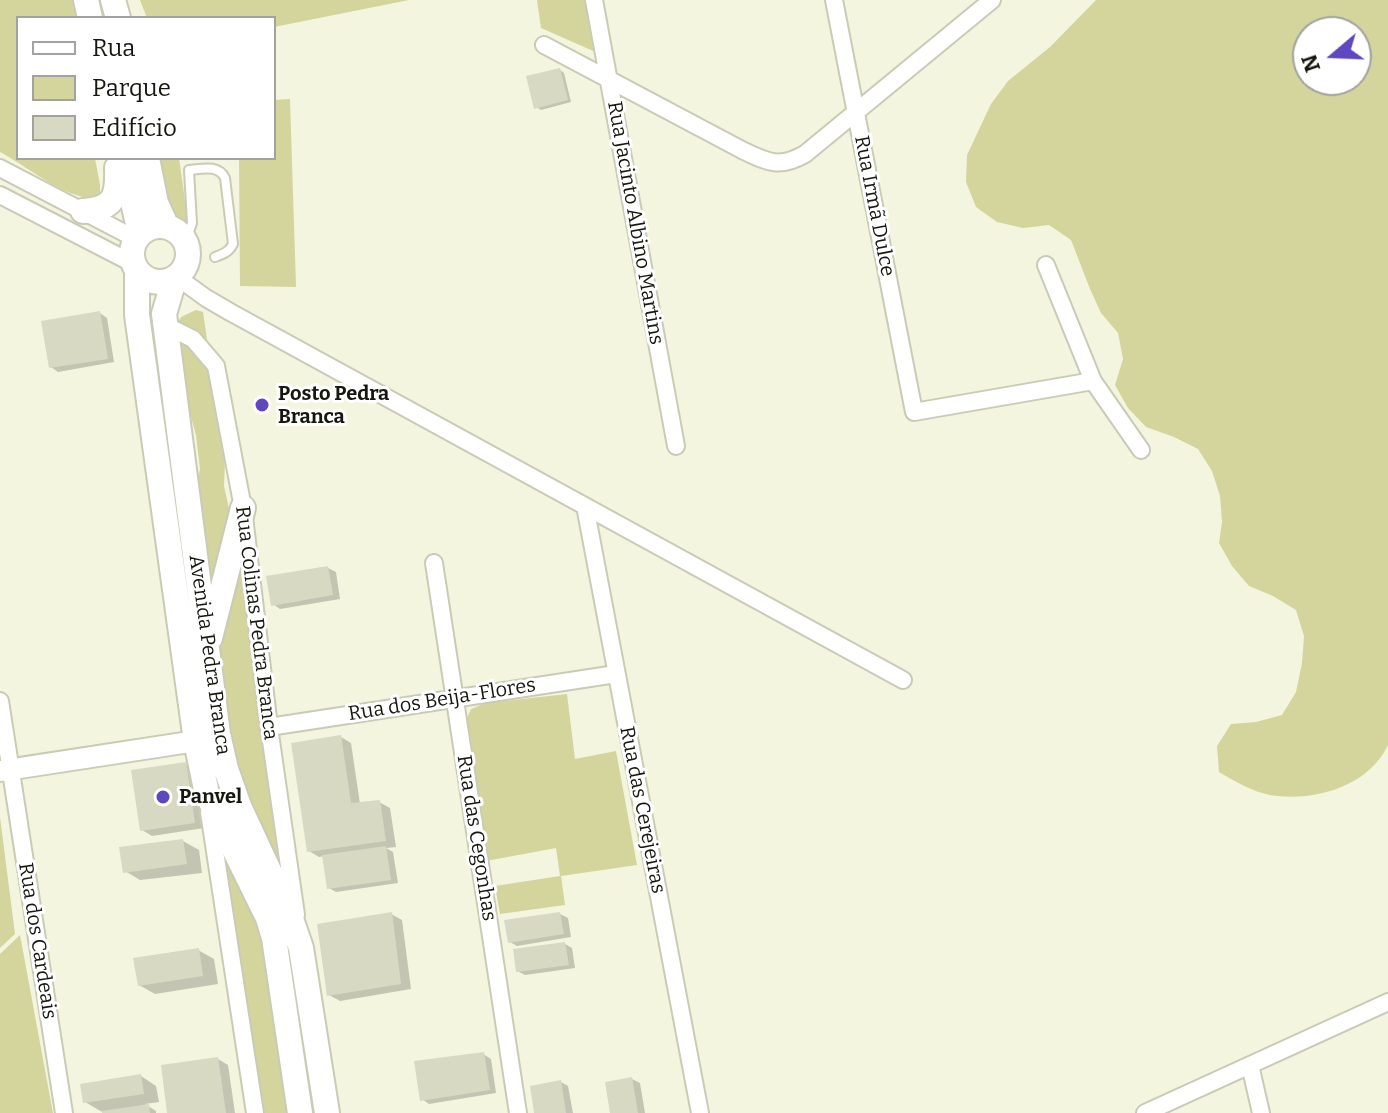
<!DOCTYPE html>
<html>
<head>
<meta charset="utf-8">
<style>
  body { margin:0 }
  #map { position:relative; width:1388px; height:1113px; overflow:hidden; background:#f4f5df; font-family:Bitter,serif }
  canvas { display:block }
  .legend { position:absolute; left:16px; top:16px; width:260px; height:144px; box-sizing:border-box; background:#fff; border:2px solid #a2a29f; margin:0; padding:10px 14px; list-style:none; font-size:24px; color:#16170f }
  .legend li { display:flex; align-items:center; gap:16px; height:40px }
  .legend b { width:40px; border:2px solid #a2a29f }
  .north { position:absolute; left:1292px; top:16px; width:80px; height:80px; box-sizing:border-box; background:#fff; border:2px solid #a2a29f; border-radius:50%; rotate:251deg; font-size:22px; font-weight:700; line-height:32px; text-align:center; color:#16170f }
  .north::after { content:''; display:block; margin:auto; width:28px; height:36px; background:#5e47bf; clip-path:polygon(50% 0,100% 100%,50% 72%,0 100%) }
</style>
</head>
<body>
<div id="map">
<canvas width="1388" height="1113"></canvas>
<ul class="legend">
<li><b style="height:10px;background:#fff"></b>Rua</li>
<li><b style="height:22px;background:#d3d59d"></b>Parque</li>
<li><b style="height:22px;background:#d7d9c3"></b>Edifício</li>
</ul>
<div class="north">N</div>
</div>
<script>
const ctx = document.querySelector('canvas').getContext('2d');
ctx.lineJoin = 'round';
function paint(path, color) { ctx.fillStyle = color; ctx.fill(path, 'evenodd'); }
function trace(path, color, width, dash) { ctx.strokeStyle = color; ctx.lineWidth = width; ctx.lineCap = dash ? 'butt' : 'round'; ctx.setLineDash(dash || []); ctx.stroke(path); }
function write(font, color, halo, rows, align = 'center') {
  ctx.font = font + ' Bitter,serif'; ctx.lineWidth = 6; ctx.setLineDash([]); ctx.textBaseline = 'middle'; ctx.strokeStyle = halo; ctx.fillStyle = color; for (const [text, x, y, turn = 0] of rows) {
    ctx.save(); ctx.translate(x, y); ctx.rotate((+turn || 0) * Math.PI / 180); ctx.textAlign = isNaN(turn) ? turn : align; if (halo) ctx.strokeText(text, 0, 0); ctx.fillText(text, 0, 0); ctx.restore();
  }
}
const green = new Path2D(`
  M 0,0 L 72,0 L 77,18 L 18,18 L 18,158 L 95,158 L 100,185 L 100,197 C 72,205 26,165 0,152 Z
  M 140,0 L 409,0 L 274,27 L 274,18 L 147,18 Z
  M 537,0 L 591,0 L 600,54 L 541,28 Z
  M 1096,0 L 1388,0 L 1388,745 C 1368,787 1314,802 1270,795 C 1251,791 1236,782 1219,772 L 1217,746 L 1231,724 L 1256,722 L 1282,715 L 1296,692 L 1302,663 L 1304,636 L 1296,610 L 1273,596 L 1249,586 L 1232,566 L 1219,543 L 1222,522 L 1220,496 L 1212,471 L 1198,449 L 1174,437 L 1146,427 L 1128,408 L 1115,385 L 1123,359 L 1118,333 L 1101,313 L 1090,289 L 1071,240 L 1049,225 L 1023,228 L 997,222 L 976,207 L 966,182 L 967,155 L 991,104 L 1008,81 L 1050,47 ZM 1308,32 L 1356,32 L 1356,80 L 1308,80 Z
  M 290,99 L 296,287 L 240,286 L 239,158 L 274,158 L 274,100 Z
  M 152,158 L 179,158 L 192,249 L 190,253 C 184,252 177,250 172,246 C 160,235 155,176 152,158 Z
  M 196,310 L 203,312 L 225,460 L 224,486 L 230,513 L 221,561 L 210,579 L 195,494 L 200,469 L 196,435 L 188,406 L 181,395 L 175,328 L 181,317 Z
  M 240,557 L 284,871 L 264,841 L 228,749 L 217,643 Z
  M 567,694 L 575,759 L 616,751 L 637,865 L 561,876 L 565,905 L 500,914 L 495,886 L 560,876 L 556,848 L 486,861 L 467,718 L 471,709 L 486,703 Z
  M 0,817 L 15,934 L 0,948 Z
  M 224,849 L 250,901 L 265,941 L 290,1113 L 264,1113 Z
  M 20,935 L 53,1113 L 0,1113 L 0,954 Z`);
const shadow = new Path2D(`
  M 560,70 L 564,73 L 571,102 L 541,110 L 536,107 Z
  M 100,313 L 107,318 L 114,362 L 58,372 L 51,367 Z
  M 328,568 L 336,572 L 340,599 L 280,609 L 273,604 Z
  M 341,737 L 351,743 L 360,804 L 379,802 L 390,808 L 396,847 L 386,848 L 393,852 L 398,883 L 336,892 L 329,888 L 324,856 L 319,857 L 309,851 Z
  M 185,764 L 196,770 L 204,828 L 152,836 L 142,830 Z
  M 183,841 L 199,850 L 202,873 L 140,880 L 125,871 Z
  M 391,914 L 402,920 L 411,989 L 340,1001 L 329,995 Z
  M 560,914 L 568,918 L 571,937 L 517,946 L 510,942 Z
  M 565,944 L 572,948 L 575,968 L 525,975 L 517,971 Z
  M 198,950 L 214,959 L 218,984 L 155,994 L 139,985 Z
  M 483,1054 L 491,1059 L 496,1093 L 429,1104 L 422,1099 Z
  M 218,1059 L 228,1065 L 235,1113 L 169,1113 Z
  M 141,1076 L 156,1086 L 159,1102 L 145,1104 L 156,1111 L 156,1113 L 104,1113 L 85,1102 Z
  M 632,1079 L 640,1083 L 645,1113 L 612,1113 Z
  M 561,1082 L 568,1086 L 573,1113 L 536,1113 Z`);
const building = new Path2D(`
  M 560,68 L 568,100 L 534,109 L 526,76 Z
  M 100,311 L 108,359 L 49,368 L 41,321 Z
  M 328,566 L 333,595 L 271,606 L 266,576 Z
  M 341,735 L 351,803 L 380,800 L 386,841 L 307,852 L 291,743 Z
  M 186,762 L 195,823 L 140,831 L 131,770 Z
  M 183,839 L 187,864 L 123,873 L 119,847 Z
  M 386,846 L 391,880 L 327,889 L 322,855 Z
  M 392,912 L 401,984 L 327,996 L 317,924 Z
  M 560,912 L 564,934 L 508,943 L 504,920 Z
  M 565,942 L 569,965 L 516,972 L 513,949 Z
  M 199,948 L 203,976 L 138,986 L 133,958 Z
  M 484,1052 L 490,1090 L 420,1101 L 414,1061 Z
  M 218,1057 L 226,1113 L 167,1113 L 161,1065 Z
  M 141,1074 L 144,1094 L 83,1103 L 80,1084 Z
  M 632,1077 L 638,1113 L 610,1113 L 605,1082 Z
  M 561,1080 L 566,1113 L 534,1113 L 530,1086 Z
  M 149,1104 L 150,1113 L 102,1113 L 102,1111 Z`);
const service = new Path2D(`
  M 186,241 L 192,223 L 189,170 C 202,169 218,164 225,178 L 233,244 C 229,252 223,254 215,257`);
const minor = new Path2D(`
  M 594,0 L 676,446
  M 834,0 L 914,412 L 1093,381 L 1141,450
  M 544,45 L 742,150 C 767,162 779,169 805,154 L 992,0
  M 0,168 L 136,239
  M 0,195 L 134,264
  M 1046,265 L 1093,381
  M 177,277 L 206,298 L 230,312 L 903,680
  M 165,325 L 193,339 L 216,366 L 243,508 L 269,727 L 296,915
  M 585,506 L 700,1113
  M 434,563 L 518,1113
  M 0,701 L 64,1113
  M 269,727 L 616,674
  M 209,812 L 255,1113
  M 1250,1065 L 1261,1113
  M 1145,1113 L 1388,1002`);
const tertiary = new Path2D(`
  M 0,771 L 196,741`);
const secondary = new Path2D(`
  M 86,0 L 90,18
  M 113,0 L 118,18
  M 123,158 L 140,233
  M 147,158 L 156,203 L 166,225
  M 83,211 C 114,209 118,197 117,168
  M132 254a28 28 0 1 1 56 0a28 28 0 1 1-56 0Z
  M 137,271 L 137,315 L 196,741 L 207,794 L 268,918 L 274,938 L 300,1113
  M 174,280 L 164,314 L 218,734 L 226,769 L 239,806 L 290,916 L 301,948 L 327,1113
  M 210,638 L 243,508`);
const markers = [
  [262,405,8,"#5e47bf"],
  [163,797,8,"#5e47bf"]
];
const streetNames = [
  ["Rua Irmã Dulce",874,206,79],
  ["Rua Jacinto Albino Martins",635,223,80],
  ["Rua Colinas Pedra Branca",256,623,83],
  ["Avenida Pedra Branca",209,655,82],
  ["Rua dos Beija-Flores",442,700,-9],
  ["Rua das Cerejeiras",642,810,79],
  ["Rua das Cegonhas",476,838,81],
  ["Rua dos Cardeais",37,941,81]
];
const poiNames = [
  ["Posto Pedra",278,394],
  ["Branca",278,417],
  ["Panvel",179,797]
];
paint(green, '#d3d59d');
paint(shadow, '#0003');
paint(building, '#d7d9c3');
trace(service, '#cacbb6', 12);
trace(minor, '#cacbb6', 20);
trace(tertiary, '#cacbb6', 24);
trace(secondary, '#cacbb6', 28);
trace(service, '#fff', 8);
trace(minor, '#fff', 16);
trace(tertiary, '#fff', 20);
trace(secondary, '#fff', 24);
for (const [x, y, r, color] of markers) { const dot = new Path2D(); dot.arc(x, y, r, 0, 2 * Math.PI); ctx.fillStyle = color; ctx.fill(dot); trace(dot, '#fff', 3); }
write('20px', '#16170f', '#fff', streetNames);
write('bold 20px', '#16170f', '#fff', poiNames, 'left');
</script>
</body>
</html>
